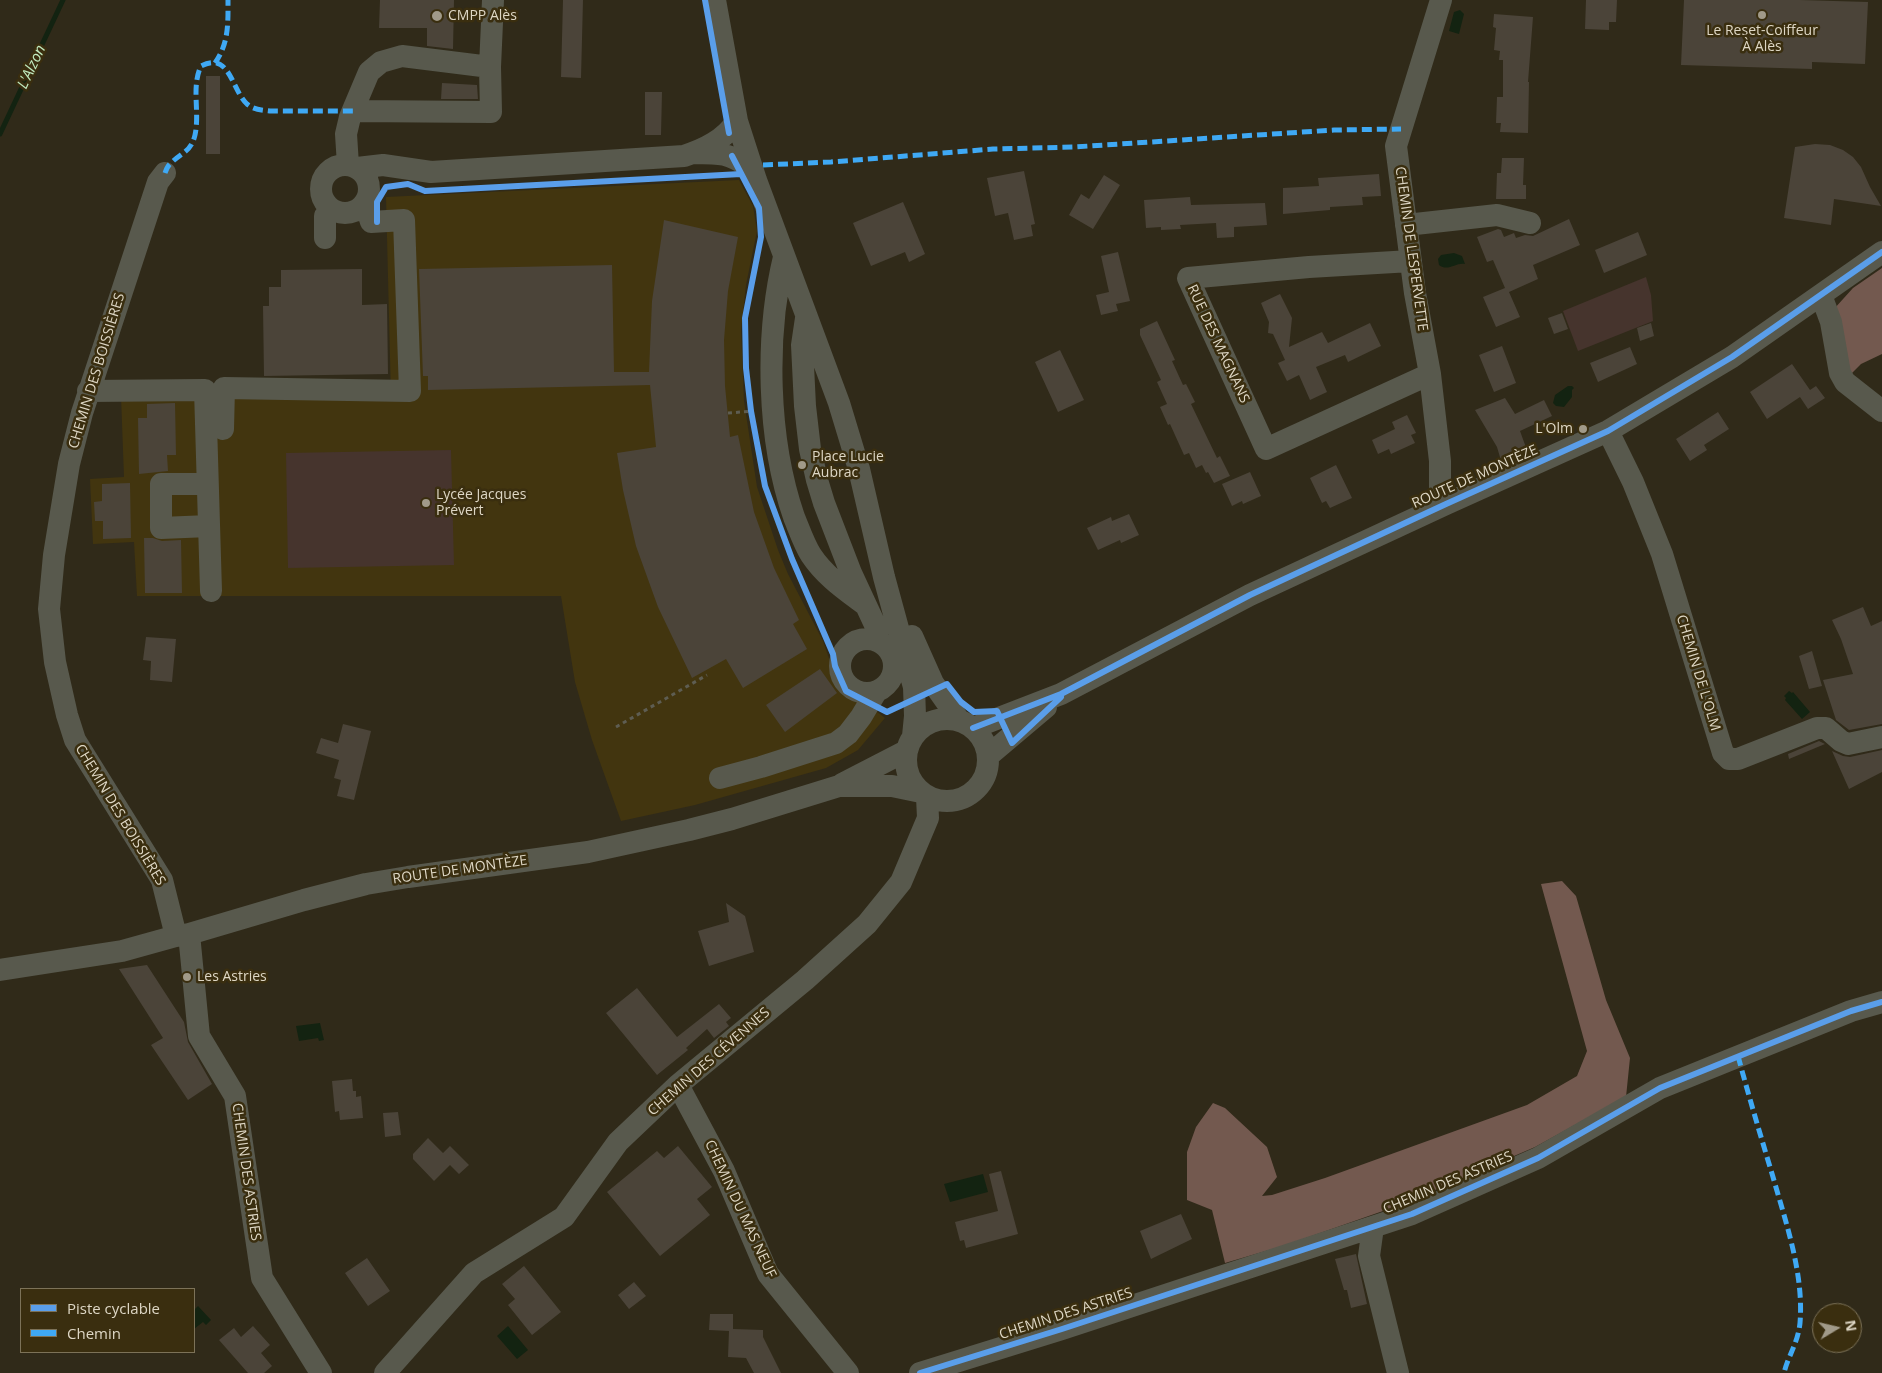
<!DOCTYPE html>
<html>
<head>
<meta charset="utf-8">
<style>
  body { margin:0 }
  #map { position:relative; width:1882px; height:1373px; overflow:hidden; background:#302a19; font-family:"Open Sans",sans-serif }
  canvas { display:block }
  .legend { position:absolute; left:20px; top:1288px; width:175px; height:65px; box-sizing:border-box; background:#3a2e0f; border:1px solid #7c7258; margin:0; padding:6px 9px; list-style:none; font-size:15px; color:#ded7c5 }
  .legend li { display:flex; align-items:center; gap:10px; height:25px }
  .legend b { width:25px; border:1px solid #7c7258 }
  .north { position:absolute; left:1812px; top:1303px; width:50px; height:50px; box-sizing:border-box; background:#3a2e0f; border:1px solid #7c7258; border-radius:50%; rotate:81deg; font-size:14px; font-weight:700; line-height:20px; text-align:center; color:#ded7c5 }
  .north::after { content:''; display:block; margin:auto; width:18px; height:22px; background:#a19a89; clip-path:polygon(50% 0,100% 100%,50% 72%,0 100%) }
</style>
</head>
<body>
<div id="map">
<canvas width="1882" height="1373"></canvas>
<ul class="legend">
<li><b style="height:6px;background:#5a9eea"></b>Piste cyclable</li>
<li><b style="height:6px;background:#3fa9f5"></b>Chemin</li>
</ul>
<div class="north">N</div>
</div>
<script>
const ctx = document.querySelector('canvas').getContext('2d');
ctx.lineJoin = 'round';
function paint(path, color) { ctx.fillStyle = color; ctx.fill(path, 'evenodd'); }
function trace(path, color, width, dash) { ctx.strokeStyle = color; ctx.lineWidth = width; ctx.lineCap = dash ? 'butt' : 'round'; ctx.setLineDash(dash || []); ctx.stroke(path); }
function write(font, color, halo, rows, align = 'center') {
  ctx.font = font + ' "Open Sans",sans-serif'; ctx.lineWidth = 5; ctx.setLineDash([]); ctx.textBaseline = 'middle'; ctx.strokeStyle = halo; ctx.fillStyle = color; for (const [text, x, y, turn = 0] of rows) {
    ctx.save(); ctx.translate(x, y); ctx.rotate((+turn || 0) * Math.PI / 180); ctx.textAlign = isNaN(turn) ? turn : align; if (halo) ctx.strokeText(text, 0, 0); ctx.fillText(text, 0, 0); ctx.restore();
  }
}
const built = new Path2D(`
  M 739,180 L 753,206 L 757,231 L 746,285 L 741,330 L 744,401 L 757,487 L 778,550 L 788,574 L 823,641 L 831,664 L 847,688 L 885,718 L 858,750 L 826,768 L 695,805 L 621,821 L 592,740 L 575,682 L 561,596 L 137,596 L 134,542 L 93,544 L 90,479 L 124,477 L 121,396 L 391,397 L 386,197 Z`);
const green = new Path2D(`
  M 1646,277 L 1651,295 L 1653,321 L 1578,351 L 1563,311 Z
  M 451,450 L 454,565 L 288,568 L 286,453 Z`);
const forest = new Path2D(`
  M 1882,268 L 1882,354 L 1861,364 L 1850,375 L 1834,309 L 1853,288 Z
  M 1562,881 L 1576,896 L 1606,1000 L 1630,1058 L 1626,1097 L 1535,1147 L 1400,1205 L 1286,1245 L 1225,1263 L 1212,1210 L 1187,1200 L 1187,1152 L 1196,1127 L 1213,1103 L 1225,1108 L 1267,1147 L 1277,1177 L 1262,1196 L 1272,1195 L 1325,1178 L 1527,1105 L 1577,1076 L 1587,1051 L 1541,884 Z`);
const water = new Path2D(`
  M 1460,10 L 1464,14 L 1459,34 L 1449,31 L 1454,12 Z
  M 1454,253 L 1462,256 L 1465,264 C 1456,262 1448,272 1439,265 L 1438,259 L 1441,255 Z
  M 1568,386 L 1572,386 L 1574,388 L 1572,390 L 1572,397 L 1564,407 L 1556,406 L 1553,403 L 1555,395 Z
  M 1789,691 L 1792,693 L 1793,692 L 1810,712 L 1802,719 L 1785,700 L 1786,698 L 1784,696 Z
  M 320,1023 L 324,1040 L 319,1041 L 318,1038 L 299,1041 L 296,1026 Z
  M 983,1174 L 988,1192 L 950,1202 L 944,1184 Z
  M 198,1306 L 211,1320 L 206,1325 L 203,1322 L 194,1329 L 194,1310 Z
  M 508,1326 L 528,1350 L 517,1359 L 497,1336 Z`);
const stream = new Path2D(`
  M 0,134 L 63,0`);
const building = new Path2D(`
  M 380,0 L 454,0 L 453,49 L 427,46 L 427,28 L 379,28 Z
  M 563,0 L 583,0 L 581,78 L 561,77 Z
  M 1586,0 L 1617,0 L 1616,22 L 1609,22 L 1609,30 L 1585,29 Z
  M 1684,0 L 1800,0 L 1868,2 L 1865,64 L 1812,62 L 1812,69 L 1681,65 Z
  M 1494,14 L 1533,17 L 1528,82 L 1529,82 L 1528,133 L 1500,132 L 1501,123 L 1496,123 L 1497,97 L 1503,97 L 1503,60 L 1499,60 L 1500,51 L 1494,50 L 1496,28 L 1493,27 Z
  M 206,76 L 220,76 L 220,154 L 206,154 Z
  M 442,83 L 477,85 L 478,99 L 441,99 Z
  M 645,92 L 662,92 L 661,135 L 645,135 Z
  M 1815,144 L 1830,145 L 1843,150 L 1853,157 L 1861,167 L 1870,187 L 1881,206 L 1834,199 L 1831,225 L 1784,218 L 1795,147 Z
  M 1502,158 L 1524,158 L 1523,185 L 1526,185 L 1526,199 L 1496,199 L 1497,173 L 1501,173 Z
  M 1024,171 L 1035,224 L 1031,225 L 1033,236 L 1014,240 L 1008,213 L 995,216 L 987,178 Z
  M 1379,174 L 1381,196 L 1362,197 L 1363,205 L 1330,207 L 1330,210 L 1283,214 L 1283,188 L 1319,186 L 1318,178 Z
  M 1104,175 L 1120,185 L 1093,229 L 1069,215 L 1081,194 L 1089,199 Z
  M 1190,197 L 1191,205 L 1265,203 L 1267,225 L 1234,227 L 1234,237 L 1217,238 L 1216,223 L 1180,225 L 1181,229 L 1161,230 L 1161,227 L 1146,228 L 1144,200 Z
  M 903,202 L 925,254 L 909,262 L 905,252 L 871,266 L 853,223 Z
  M 1569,219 L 1580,245 L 1533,265 L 1538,279 L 1509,292 L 1520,317 L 1496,327 L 1483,297 L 1505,288 L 1493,260 L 1487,262 L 1477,237 L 1498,229 L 1501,230 L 1504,237 L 1514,233 L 1516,238 L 1525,235 L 1533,236 Z
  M 664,220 L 738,237 L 728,291 L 724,340 L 725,386 L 730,437 L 738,435 L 754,512 L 774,568 L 799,620 L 793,624 L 807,649 L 743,688 L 726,659 L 692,678 L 658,607 L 636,546 L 623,490 L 617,453 L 656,447 L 650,385 L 428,390 L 428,376 L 423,376 L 419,269 L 612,265 L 614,372 L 649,372 L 652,301 Z
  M 1638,232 L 1647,255 L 1604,273 L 1595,250 Z
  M 1118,252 L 1130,301 L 1116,304 L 1118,311 L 1101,315 L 1096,295 L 1109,292 L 1101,256 Z
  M 362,269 L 362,305 L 387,304 L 388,374 L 264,376 L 263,306 L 269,306 L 269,287 L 281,287 L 281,270 Z
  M 1280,294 L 1292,318 L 1289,347 L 1322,332 L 1328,343 L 1370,323 L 1381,346 L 1348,362 L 1345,355 L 1316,367 L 1327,392 L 1310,400 L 1299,375 L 1287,381 L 1278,363 L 1285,360 L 1273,334 L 1268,333 L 1269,322 L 1261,303 Z
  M 1562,313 L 1568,329 L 1554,334 L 1548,318 Z
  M 1157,321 L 1175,360 L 1172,361 L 1183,385 L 1186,384 L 1195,402 L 1191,404 L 1217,458 L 1220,456 L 1230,476 L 1214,483 L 1208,472 L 1206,473 L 1202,465 L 1196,468 L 1189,453 L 1184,455 L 1170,424 L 1168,425 L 1160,407 L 1167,404 L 1157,382 L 1161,380 L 1140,335 L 1140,329 Z
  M 1651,323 L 1654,336 L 1640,341 L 1637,328 Z
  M 1502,346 L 1516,383 L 1494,392 L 1479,355 Z
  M 1630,347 L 1637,364 L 1598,382 L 1590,363 Z
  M 1060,350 L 1084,400 L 1058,412 L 1035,362 Z
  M 1792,364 L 1810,390 L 1816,386 L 1825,398 L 1808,409 L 1800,397 L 1767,419 L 1750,392 Z
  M 1505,398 L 1515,414 L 1544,400 L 1552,416 L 1520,431 L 1528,453 L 1502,464 L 1497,447 L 1475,410 Z
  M 175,403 L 176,455 L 167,455 L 168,471 L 139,474 L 138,418 L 147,418 L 147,404 Z
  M 1718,412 L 1729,429 L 1704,445 L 1707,450 L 1690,461 L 1676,439 Z
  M 1407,415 L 1416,433 L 1411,435 L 1415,443 L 1391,454 L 1389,449 L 1378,454 L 1372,440 L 1395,429 L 1392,422 Z
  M 1336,465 L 1352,498 L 1330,508 L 1326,501 L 1322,503 L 1310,478 Z
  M 1250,472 L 1261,496 L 1243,504 L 1242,501 L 1232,506 L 1222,484 Z
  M 130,483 L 131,538 L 103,539 L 103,521 L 95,521 L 94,502 L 102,501 L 102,484 Z
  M 1129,514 L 1139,535 L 1121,543 L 1120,540 L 1098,550 L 1087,528 L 1111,517 L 1112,521 Z
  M 144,538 L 153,538 L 162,541 L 181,540 L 182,593 L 145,593 Z
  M 1863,607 L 1871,626 L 1882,621 L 1882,724 L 1849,730 L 1836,720 L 1823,680 L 1853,674 L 1841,639 L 1832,620 Z
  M 146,637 L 176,639 L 172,682 L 150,680 L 151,661 L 143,660 Z
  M 1812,651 L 1822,686 L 1809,689 L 1799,656 Z
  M 820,669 L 837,693 L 785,732 L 766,705 Z
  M 343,724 L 371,731 L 354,800 L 337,796 L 341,780 L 334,778 L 339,760 L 316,753 L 321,738 L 338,743 Z
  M 1819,741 L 1825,744 L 1789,759 L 1788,754 Z
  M 1882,750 L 1882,772 L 1849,789 L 1832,751 L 1843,756 L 1850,757 Z
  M 726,903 L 745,916 L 754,952 L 709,966 L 698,931 L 729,922 Z
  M 147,965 L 184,1022 L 188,1042 L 212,1084 L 188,1100 L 151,1045 L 163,1038 L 119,969 Z
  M 637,988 L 677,1037 L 719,1004 L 731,1018 L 726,1022 L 729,1026 L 714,1038 L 707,1029 L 686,1048 L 688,1050 L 657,1075 L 606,1013 Z
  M 352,1079 L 353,1091 L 356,1091 L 356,1097 L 361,1096 L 363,1118 L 340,1120 L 339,1111 L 335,1112 L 332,1081 Z
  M 398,1112 L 401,1135 L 385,1137 L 383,1113 Z
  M 428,1138 L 443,1153 L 450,1146 L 469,1165 L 459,1174 L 450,1165 L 434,1181 L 413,1159 L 413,1154 Z
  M 678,1146 L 712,1187 L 697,1199 L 710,1215 L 660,1256 L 607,1192 L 657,1151 L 664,1158 Z
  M 1001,1171 L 1018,1234 L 966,1248 L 964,1240 L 960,1241 L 955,1222 L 998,1211 L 989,1174 Z
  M 1181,1214 L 1192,1239 L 1151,1259 L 1140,1231 Z
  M 1356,1254 L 1367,1304 L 1351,1308 L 1347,1290 L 1344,1290 L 1335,1259 Z
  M 367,1258 L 390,1291 L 368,1306 L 345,1273 Z
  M 524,1266 L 561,1312 L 532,1335 L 508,1305 L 515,1299 L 502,1284 Z
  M 634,1282 L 646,1296 L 629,1309 L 618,1295 Z
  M 710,1314 L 733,1314 L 733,1329 L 763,1330 L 763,1337 L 781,1373 L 754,1373 L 746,1358 L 728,1357 L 729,1331 L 709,1330 Z
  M 253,1326 L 270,1345 L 261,1353 L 272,1366 L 264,1373 L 248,1373 L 219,1340 L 234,1328 L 241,1337 Z`);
const path = new Path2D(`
  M 728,413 L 754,411
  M 616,727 L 707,675`);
const minor = new Path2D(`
  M 715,0 L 737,121 L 756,180 L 839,403 L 859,469 L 884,577 L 914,687 L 915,716 L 913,736
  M 1441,0 L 1396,146 L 1415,293 L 1430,374 L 1440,461 L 1440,489 L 1446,504
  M 353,111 L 491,112 L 490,67 L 493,0
  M 694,153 C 723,153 727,153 752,168
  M321 189a24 24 0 1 1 48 0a24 24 0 1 1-48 0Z
  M 348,165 L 346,134 L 350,117 L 369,72 L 381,62 L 402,56 L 490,67
  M 357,168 L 383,165 L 431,172 L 684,156 C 705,149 724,140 737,121
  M 165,173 L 158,182 L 82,413 L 69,464 L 54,555 L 49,609 L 55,662 L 67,715 L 75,740 L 162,880 L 176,936
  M 1406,225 L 1497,215 L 1530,223
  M 325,238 L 325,216 L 333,210
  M 784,257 C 765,336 767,439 794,517 C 799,529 804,544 811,555 C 825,576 844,589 864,604
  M 1411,261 L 1309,267 L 1188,278 L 1266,449 L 1430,374
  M 1821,295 L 1831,322 L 1840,373 L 1845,382 L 1882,411
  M 806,318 L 802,345 L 805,406 L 810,449 L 817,480 L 824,503 L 851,573 L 877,629 L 877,641
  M 88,391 L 205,390 L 211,591
  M 223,429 L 224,388 L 410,391 L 404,220 L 371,222 L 365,203
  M 1608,431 L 1633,482 L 1662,554 L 1723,753 L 1729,759 L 1738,759 L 1817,728 L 1826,728 L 1841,741 L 1848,744 L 1882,737
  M 207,484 L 161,484 L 161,528 L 209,526
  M 912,636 L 933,683 L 959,720
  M840 666a27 27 0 1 1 54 0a27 27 0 1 1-54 0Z
  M906 760a41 41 0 1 1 82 0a41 41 0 1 1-82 0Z
  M 973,728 L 1061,694 L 1250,595 L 1446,504 L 1608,431 L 1732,357 L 1882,252
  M 988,756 L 1046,707
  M 720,778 L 761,767 L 836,743 L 848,734 L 861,717 L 876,692
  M 842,784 L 906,751
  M 189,934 L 199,1036 L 235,1096 L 262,1278 L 321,1373
  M 0,970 L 122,951 L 176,936 L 189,934 L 304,900 L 366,884 L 408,877 L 588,852 L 689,830 L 732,819 L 839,786 L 892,786 L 921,792
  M 678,1085 L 724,1171 L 768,1274 L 848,1373
  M 1373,1227 L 1369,1256 L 1398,1373
  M 385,1373 L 474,1273 L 564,1217 L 618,1142 L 678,1085 L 805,980 L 867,924 L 901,882 L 928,818 L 927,797
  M 920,1373 L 1062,1329 L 1412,1214 L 1538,1158 L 1660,1088 L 1851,1011 L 1882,1002`);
const quiet = new Path2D(`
  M 215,63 C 229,43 228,23 228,0
  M 763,165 L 831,162 L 993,149 L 1074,147 L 1334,130 L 1401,129
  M 165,173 C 166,170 168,165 171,163 C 182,152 191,152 195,135 C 200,112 191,87 201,66 C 230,51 231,89 247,104 C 254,110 262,110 270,111 L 353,111
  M 1738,1056 C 1749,1097 1761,1137 1773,1177 C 1786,1223 1804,1274 1800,1323 C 1798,1343 1788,1356 1784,1373`);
const cycleway = new Path2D(`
  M 705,0 L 729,133
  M 732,156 L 759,208 L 761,237 L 745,318 L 746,368 L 751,411 L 765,486 L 792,559 L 833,654 L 835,666 L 846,691 L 887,712 L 947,684 L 961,702 L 974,712 L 997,711 L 1012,743 L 1061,697
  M 377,222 L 377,202 L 386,187 L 408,184 L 425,191 L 741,174
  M 973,728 L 1061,694 L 1250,595 L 1446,504 L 1608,431 L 1732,357 L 1882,252
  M 920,1373 L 1062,1329 L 1412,1214 L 1538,1158 L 1660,1088 L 1851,1011 L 1882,1002`);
const markers = [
  [1762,15,5,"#a19a89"],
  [437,16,6,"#a19a89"],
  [1583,429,5,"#a19a89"],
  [802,465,5,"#a19a89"],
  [426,503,5,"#a19a89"],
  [187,977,5,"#a19a89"]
];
const poiNames = [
  ["CMPP Alès",448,16],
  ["Le Reset-Coiffeur",1762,31,"center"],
  ["À Alès",1762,47,"center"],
  ["L'Olm",1573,429,"right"],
  ["Place Lucie",812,457],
  ["Aubrac",812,473],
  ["Lycée Jacques",436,495],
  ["Prévert",436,511],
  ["Les Astries",197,977]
];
const streetNames = [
  ["CHEMIN DE LESPERVETTE",1411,249,82],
  ["RUE DES MAGNANS",1218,344,65],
  ["CHEMIN DES BOISSIÈRES",97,371,-73],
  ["ROUTE DE MONTÈZE",1475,477,-24],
  ["CHEMIN DE L'OLM",1698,673,73],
  ["CHEMIN DES BOISSIÈRES",120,815,59],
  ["ROUTE DE MONTÈZE",460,870,-8],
  ["CHEMIN DES CÉVENNES",709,1062,-41],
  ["CHEMIN DES ASTRIES",246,1172,82],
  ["CHEMIN DES ASTRIES",1448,1183,-23],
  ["CHEMIN DU MAS NEUF",740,1209,65],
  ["CHEMIN DES ASTRIES",1066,1314,-18]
];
const waterNames = [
  ["L'Alzon",32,67,-65]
];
paint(built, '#42350f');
paint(green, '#46342d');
paint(forest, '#73594f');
paint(water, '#132311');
trace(stream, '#132311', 5);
paint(building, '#4b4439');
trace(path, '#5e5d52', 3, [4, 4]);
trace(minor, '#58594d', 22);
trace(quiet, '#3fa9f5', 5, [10, 5]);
trace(cycleway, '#5a9eea', 6);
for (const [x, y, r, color] of markers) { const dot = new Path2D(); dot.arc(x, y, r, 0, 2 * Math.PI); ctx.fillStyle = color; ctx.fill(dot); trace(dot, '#3a2e0f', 2); }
write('14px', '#ded7c5', '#3a2e0f', poiNames, 'left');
write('14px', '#ded7c5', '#3a2e0f', streetNames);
write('italic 15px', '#c2ecc1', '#3a2e0f', waterNames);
</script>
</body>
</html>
